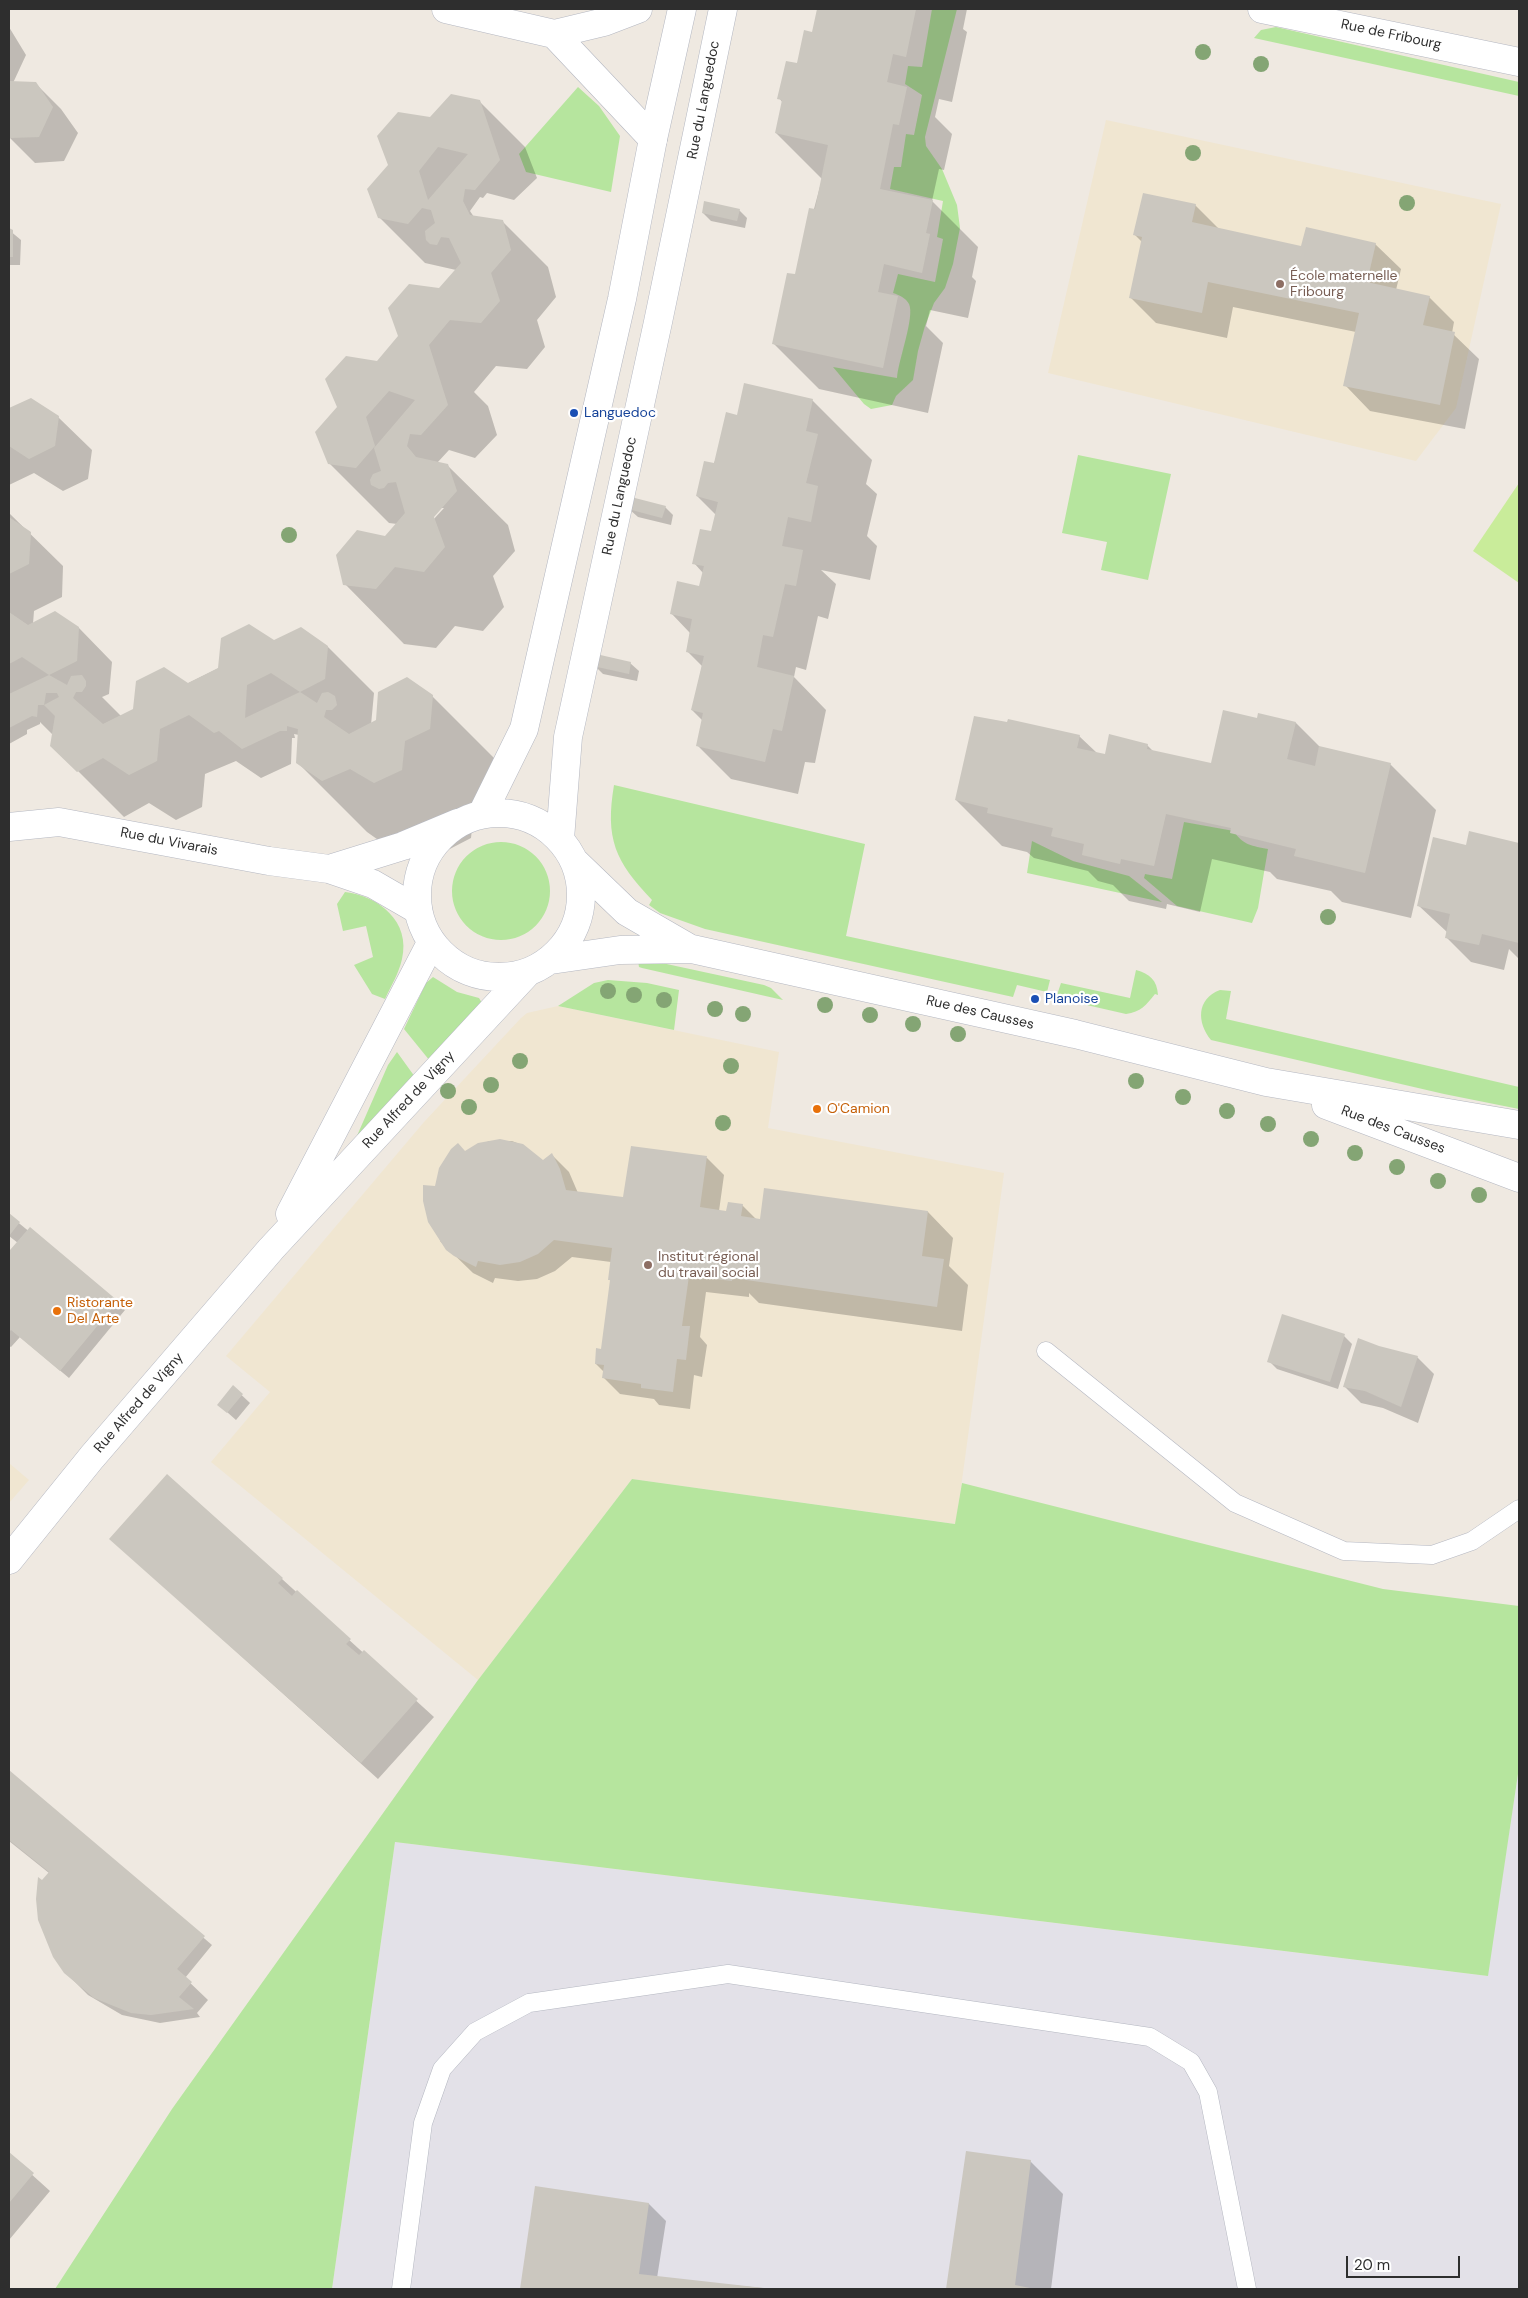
<!DOCTYPE html>
<html>
<head>
<meta charset="utf-8">
<style>
  body { margin:0 }
  #map { position:relative; width:1528px; height:2298px; overflow:hidden; background:#efe9e1; font-family:"DM Sans",sans-serif }
  canvas { display:block }
  .frame { position:absolute; inset:0; border:10px solid #2e2e2e; pointer-events:none }
  .scale { position:absolute; left:1346px; top:2256px; width:114px; height:22px; box-sizing:border-box; border:2px solid #2e2e2e; border-top:0; padding-left:6px; font-size:15px; line-height:18px; white-space:nowrap; color:#2e2e2e; -webkit-text-stroke:4px #fff; paint-order:stroke }
</style>
</head>
<body>
<div id="map">
<canvas width="1528" height="2298"></canvas>
<div class="frame"></div>
<div class="scale">20 m</div>
</div>
<script>
const ctx = document.querySelector('canvas').getContext('2d');
ctx.lineJoin = 'round';
function paint(path, color) { ctx.fillStyle = color; ctx.fill(path, 'evenodd'); }
function trace(path, color, width, dash) { ctx.strokeStyle = color; ctx.lineWidth = width; ctx.lineCap = dash ? 'butt' : 'round'; ctx.setLineDash(dash || []); ctx.stroke(path); }
function write(font, color, halo, rows, align = 'center') {
  ctx.font = font + ' "DM Sans",sans-serif'; ctx.lineWidth = 4.5; ctx.setLineDash([]); ctx.textBaseline = 'middle'; ctx.strokeStyle = halo; ctx.fillStyle = color; for (const [text, x, y, turn = 0] of rows) {
    ctx.save(); ctx.translate(x, y); ctx.rotate((+turn || 0) * Math.PI / 180); ctx.textAlign = isNaN(turn) ? turn : align; if (halo) ctx.strokeText(text, 0, 0); ctx.fillText(text, 0, 0); ctx.restore();
  }
}
const industrial = new Path2D(`
  M 1519,1767 L 1519,2289 L 332,2289 L 395,1842 L 1487,1976 Z`);
const education = new Path2D(`
  M 1106,120 L 1501,204 L 1456,408 L 1416,461 L 1048,373 Z
  M 558,1006 L 779,1052 L 768,1128 L 1004,1173 L 956,1524 L 632,1479 L 478,1680 L 211,1462 L 270,1392 L 226,1356 L 424,1122 L 521,1018 L 527,1013 Z
  M 9,1463 L 29,1480 L 9,1503 Z`);
const green = new Path2D(`
  M 932,9 L 957,9 L 925,137 L 926,146 L 942,169 L 957,205 L 960,228 L 953,264 L 945,288 L 934,303 L 925,326 L 918,351 L 913,380 L 896,396 L 892,405 L 871,409 L 864,404 L 833,367 L 897,378 C 898,361 915,317 909,304 C 906,298 899,295 893,293 L 898,274 L 935,282 L 943,239 L 937,237 L 943,201 L 890,189 L 894,167 L 901,167 L 906,134 L 914,135 L 922,95 L 905,84 L 908,66 L 922,67 Z
  M 1276,27 L 1519,82 L 1519,96 L 1254,38 L 1261,30 Z
  M 578,87 L 599,106 L 620,136 L 611,192 L 526,172 L 519,154 Z
  M 1078,455 L 1171,474 L 1148,580 L 1101,570 L 1107,542 L 1062,533 Z
  M 614,785 L 865,844 L 846,936 L 1050,980 L 1047,992 L 1017,985 L 1013,997 L 705,929 L 660,913 L 649,905 L 652,900 C 615,861 605,839 614,785 Z
  M 1184,822 L 1234,831 C 1242,845 1253,846 1268,849 L 1258,908 L 1252,923 L 1177,906 L 1144,878 L 1145,874 L 1172,879 Z
  M 1032,841 L 1073,861 L 1129,876 L 1162,902 L 1027,873 Z
  M452 891a49 49 0 1 1 98 0a49 49 0 1 1-98 0Z
  M 345,892 C 379,896 411,922 402,959 C 399,973 391,986 385,999 L 372,994 L 354,965 L 373,957 L 366,926 L 343,931 L 337,904 Z
  M 638,961 L 662,963 L 764,985 L 771,988 L 783,1000 L 642,968 L 639,967 Z
  M 1136,970 C 1150,974 1157,980 1158,995 L 1155,994 C 1146,1005 1141,1012 1126,1014 L 1056,998 L 1061,983 L 1130,998 Z
  M 433,977 L 457,992 L 479,998 L 482,1003 L 430,1061 L 404,1029 L 426,983 Z
  M 608,980 L 647,983 L 679,990 L 674,1030 L 558,1006 L 594,983 Z
  M 1220,990 L 1231,991 L 1226,1019 L 1519,1087 L 1519,1109 L 1444,1094 L 1211,1040 C 1197,1023 1196,999 1220,990 Z
  M 397,1052 L 415,1077 L 356,1138 L 388,1065 Z
  M 632,1479 L 955,1524 L 962,1483 L 1383,1589 L 1519,1606 L 1519,1767 L 1488,1976 L 395,1842 L 332,2289 L 55,2289 L 172,2109 L 478,1680 Z`);
const pitch = new Path2D(`
  M 1519,483 L 1519,583 L 1473,551 Z`);
const shadow = new Path2D(`
  M 819,9 L 967,9 L 963,29 L 967,32 L 952,102 L 939,99 L 935,117 L 952,134 L 944,170 L 939,169 L 932,201 L 978,247 L 972,277 L 976,281 L 968,318 L 930,310 L 926,326 L 943,343 L 928,413 L 819,389 L 773,343 L 796,276 L 822,179 L 776,133 L 783,103 L 779,98 L 813,33 Z
  M 9,27 L 26,55 L 13,83 L 35,83 L 61,109 L 78,133 L 64,161 L 35,163 L 9,137 Z
  M 479,101 L 525,147 L 537,178 L 514,200 L 487,193 L 483,198 L 480,197 L 470,211 L 474,217 L 502,221 L 548,267 L 556,297 L 537,320 L 545,347 L 527,369 L 496,366 L 474,392 L 488,406 L 497,435 L 475,458 L 449,450 L 437,463 L 448,466 L 508,525 L 515,551 L 493,576 L 504,607 L 483,631 L 455,626 L 436,648 L 404,644 L 345,584 L 397,524 L 389,523 L 329,463 L 377,362 L 456,270 L 425,263 L 379,217 L 431,118 ZM 440,508 L 444,508 L 433,520 L 431,519 Z
  M 1195,205 L 1219,229 L 1302,248 L 1375,244 L 1401,269 L 1396,290 L 1429,297 L 1454,322 L 1452,333 L 1479,359 L 1465,429 L 1370,411 L 1345,385 L 1356,332 L 1233,307 L 1227,338 L 1156,323 L 1131,298 L 1142,242 L 1134,234 Z
  M 739,210 L 747,218 L 745,228 L 711,221 L 703,213 Z
  M 9,230 L 21,240 L 20,265 L 9,265 Z
  M 31,399 L 58,417 L 92,450 L 88,479 L 63,491 L 34,473 L 9,485 L 9,409 Z
  M 812,400 L 872,460 L 866,484 L 877,494 L 867,536 L 877,546 L 870,580 L 821,570 L 836,584 L 828,619 L 818,616 L 806,670 L 796,667 L 794,677 L 826,710 L 815,763 L 805,762 L 798,794 L 731,779 L 698,746 L 703,721 L 692,710 L 702,666 L 687,651 L 690,633 L 671,613 L 700,588 L 703,573 L 694,563 L 712,533 L 716,515 L 697,496 L 738,416 Z
  M 665,507 L 673,515 L 671,525 L 638,517 L 629,509 Z
  M 9,513 L 63,566 L 62,597 L 34,611 L 33,624 L 79,628 L 112,662 L 109,694 L 102,697 L 121,716 L 274,641 L 328,647 L 374,693 L 371,725 L 432,696 L 501,765 L 474,809 L 471,838 L 444,852 L 420,837 L 391,849 L 367,832 L 298,763 L 299,735 L 294,734 L 295,738 L 292,738 L 291,764 L 261,778 L 236,761 L 205,774 L 202,807 L 176,820 L 149,803 L 124,817 L 52,745 L 53,735 L 40,722 L 40,724 L 27,730 L 27,734 L 9,744 Z
  M 630,663 L 639,671 L 637,681 L 603,674 L 595,666 Z
  M 1258,719 L 1296,723 L 1321,748 L 1390,764 L 1436,810 L 1411,918 L 1342,902 L 1331,891 L 1277,879 L 1270,872 L 1212,859 L 1200,912 L 1167,904 L 1166,909 L 1129,901 L 1113,885 L 1098,881 L 1088,871 L 1034,858 L 1027,852 L 1002,846 L 956,800 L 1079,736 L 1097,753 L 1106,755 L 1147,745 L 1154,752 L 1212,764 Z
  M 1470,833 L 1519,845 L 1519,959 L 1509,949 L 1504,970 L 1471,962 L 1446,937 L 1447,932 L 1419,906 L 1467,847 Z
  M 489,1141 L 512,1141 L 522,1145 L 543,1162 L 552,1155 L 569,1172 L 578,1193 L 624,1199 L 632,1148 L 707,1158 L 724,1175 L 719,1211 L 727,1213 L 742,1205 L 757,1220 L 928,1212 L 953,1238 L 949,1266 L 968,1285 L 962,1331 L 759,1303 L 749,1293 L 749,1297 L 706,1292 L 700,1337 L 707,1345 L 702,1377 L 694,1375 L 690,1409 L 659,1405 L 654,1399 L 620,1394 L 603,1377 L 604,1372 L 596,1364 L 602,1350 L 611,1282 L 609,1279 L 611,1262 L 572,1257 L 555,1271 L 537,1279 L 518,1281 L 495,1278 L 493,1283 L 473,1273 L 440,1241 L 436,1187 L 467,1153 Z
  M 9,1215 L 125,1310 L 69,1378 L 20,1337 L 11,1347 L 9,1346 L 9,1250 L 11,1252 L 18,1243 L 9,1236 Z
  M 1344,1336 L 1352,1344 L 1338,1389 L 1277,1369 L 1269,1361 Z
  M 1379,1348 L 1417,1357 L 1434,1374 L 1418,1423 L 1383,1408 L 1361,1403 L 1344,1386 Z
  M 233,1387 L 250,1403 L 236,1420 L 219,1405 Z
  M 111,1539 L 282,1579 L 434,1717 L 378,1779 Z
  M 9,1771 L 212,1945 L 185,1978 L 208,2000 L 197,2013 L 200,2017 L 160,2023 L 122,2015 L 88,1995 L 65,1972 L 42,1882 L 49,1873 L 9,1841 Z
  M 967,2152 L 1030,2161 L 1063,2194 L 1051,2289 L 948,2289 Z
  M 9,2154 L 50,2191 L 9,2240 Z
  M 536,2187 L 649,2204 L 666,2221 L 657,2278 L 773,2289 L 521,2289 Z`);
const building = new Path2D(`
  M 817,9 L 916,9 L 906,57 L 893,54 L 887,82 L 907,87 L 899,125 L 893,124 L 880,189 L 933,200 L 926,233 L 930,234 L 922,273 L 884,264 L 878,292 L 898,296 L 883,368 L 772,344 L 787,273 L 795,274 L 809,208 L 815,209 L 828,145 L 775,133 L 782,100 L 777,99 L 786,61 L 797,63 L 804,30 L 812,32 Z
  M 9,81 L 36,82 L 53,107 L 39,137 L 9,138 Z
  M 451,94 L 480,100 L 500,160 L 475,190 L 465,189 L 463,201 L 470,215 L 503,220 L 511,250 L 491,273 L 500,301 L 481,323 L 450,320 L 429,345 L 448,405 L 421,435 L 410,434 L 407,446 L 416,457 L 448,464 L 457,491 L 434,517 L 445,547 L 424,572 L 395,567 L 376,589 L 343,585 L 336,555 L 357,530 L 385,536 L 405,513 L 396,482 L 388,483 L 384,488 L 379,489 L 371,485 L 370,480 L 373,474 L 381,471 L 374,448 L 415,400 L 389,391 L 366,417 L 375,446 L 356,468 L 328,464 L 315,432 L 337,407 L 325,379 L 346,356 L 377,361 L 398,336 L 388,308 L 409,284 L 439,288 L 461,263 L 449,238 L 441,237 L 437,245 L 430,244 L 426,240 L 425,231 L 435,223 L 431,210 L 422,208 L 408,224 L 378,218 L 367,189 L 388,165 L 377,136 L 398,112 L 430,117 ZM 438,147 L 468,154 L 428,200 L 419,171 Z
  M 1143,193 L 1196,204 L 1192,222 L 1301,246 L 1306,227 L 1376,243 L 1367,282 L 1430,296 L 1423,325 L 1455,332 L 1440,405 L 1343,386 L 1359,313 L 1208,282 L 1202,313 L 1129,298 L 1142,237 L 1133,235 Z
  M 704,201 L 740,209 L 737,221 L 702,213 Z
  M 9,228 L 13,230 L 13,257 L 9,257 Z
  M 744,383 L 813,399 L 806,431 L 818,434 L 806,483 L 818,486 L 811,522 L 788,517 L 782,546 L 803,550 L 796,586 L 785,584 L 773,637 L 763,635 L 757,667 L 794,676 L 782,731 L 773,729 L 765,762 L 696,746 L 703,713 L 691,710 L 704,656 L 686,652 L 692,619 L 670,614 L 677,581 L 699,586 L 704,566 L 692,564 L 700,529 L 711,531 L 718,502 L 696,496 L 704,461 L 714,463 L 726,412 L 737,415 Z
  M 31,398 L 59,416 L 55,446 L 29,459 L 9,446 L 9,408 Z
  M 631,497 L 666,506 L 662,518 L 628,509 Z
  M 9,517 L 31,532 L 29,564 L 9,574 Z
  M 55,611 L 79,627 L 77,661 L 49,675 L 22,657 L 9,664 L 9,612 L 28,625 Z
  M 249,624 L 274,640 L 301,627 L 328,646 L 325,679 L 300,692 L 271,673 L 247,685 L 245,718 L 300,692 L 317,703 L 322,693 L 328,692 L 335,696 L 337,705 L 332,710 L 326,710 L 324,717 L 349,734 L 376,720 L 378,692 L 407,677 L 433,695 L 430,729 L 405,741 L 402,770 L 374,783 L 350,769 L 322,781 L 296,763 L 298,729 L 287,726 L 287,731 L 280,731 L 242,749 L 219,731 L 214,733 L 189,715 L 160,729 L 157,761 L 129,775 L 103,758 L 77,772 L 50,746 L 55,716 L 44,705 L 38,705 L 37,717 L 32,716 L 9,728 L 9,694 L 49,675 L 67,685 L 71,676 L 82,675 L 86,681 L 86,686 L 82,692 L 76,692 L 73,698 L 103,724 L 133,709 L 136,681 L 164,667 L 188,683 L 218,668 L 221,638 ZM 46,693 L 57,693 L 59,697 L 44,705 Z
  M 596,654 L 631,662 L 629,674 L 593,666 Z
  M 1223,710 L 1257,718 L 1258,713 L 1296,722 L 1287,759 L 1315,766 L 1319,746 L 1391,763 L 1365,873 L 1294,856 L 1296,849 L 1230,833 L 1231,828 L 1166,814 L 1154,866 L 1121,859 L 1120,864 L 1082,855 L 1084,844 L 1051,836 L 1053,828 L 987,813 L 988,808 L 955,800 L 974,716 L 1007,722 L 1008,719 L 1080,735 L 1077,748 L 1105,754 L 1109,734 L 1148,744 L 1147,749 L 1211,763 Z
  M 1469,831 L 1519,843 L 1519,943 L 1482,934 L 1479,945 L 1445,938 L 1450,914 L 1417,906 L 1433,837 L 1466,845 Z
  M 500,1139 L 523,1144 L 543,1160 L 552,1153 L 560,1169 L 566,1190 L 623,1197 L 631,1146 L 707,1156 L 700,1207 L 726,1211 L 728,1202 L 743,1204 L 741,1216 L 760,1219 L 764,1188 L 928,1211 L 922,1256 L 944,1259 L 937,1307 L 732,1278 L 732,1281 L 689,1276 L 682,1326 L 690,1326 L 686,1360 L 677,1359 L 673,1392 L 641,1388 L 641,1384 L 602,1378 L 604,1365 L 595,1364 L 596,1348 L 601,1349 L 610,1280 L 608,1280 L 612,1248 L 554,1240 L 538,1254 L 520,1262 L 500,1265 L 478,1261 L 476,1267 L 454,1256 L 446,1250 L 428,1222 L 423,1201 L 423,1185 L 435,1186 L 439,1168 L 451,1149 L 458,1143 L 465,1151 L 478,1143 Z
  M 9,1213 L 20,1222 L 9,1236 Z
  M 30,1227 L 118,1301 L 60,1371 L 11,1330 L 9,1332 L 9,1249 L 10,1250 Z
  M 1282,1314 L 1345,1334 L 1330,1382 L 1267,1362 Z
  M 1358,1338 L 1379,1346 L 1418,1356 L 1401,1407 L 1365,1391 L 1343,1387 Z
  M 233,1385 L 243,1394 L 227,1413 L 217,1405 Z
  M 167,1474 L 283,1578 L 278,1583 L 292,1596 L 297,1590 L 351,1639 L 346,1644 L 359,1655 L 364,1650 L 418,1699 L 361,1763 L 109,1539 Z
  M 9,1770 L 205,1936 L 177,1969 L 192,1982 L 179,1997 L 194,2009 L 151,2015 L 131,2013 L 94,1998 L 64,1973 L 53,1957 L 38,1920 L 36,1899 L 38,1877 L 42,1880 L 49,1872 L 9,1840 Z
  M 966,2151 L 1031,2160 L 1015,2285 L 1035,2289 L 946,2289 Z
  M 9,2152 L 34,2173 L 9,2203 Z
  M 535,2186 L 649,2203 L 639,2274 L 773,2289 L 520,2289 Z`);
const lane = new Path2D(`
  M 1046,1351 L 1235,1503 L 1344,1551 L 1432,1555 L 1472,1541 L 1519,1509
  M 401,2289 L 423,2123 L 442,2069 L 475,2032 L 529,2003 L 728,1974 L 1150,2037 L 1191,2062 L 1208,2092 L 1247,2289`);
const street = new Path2D(`
  M 446,9 L 554,34
  M 638,9 L 604,22 L 554,34 L 653,139
  M 1262,9 L 1519,62
  M 9,827 L 59,822 L 269,861 L 329,869 L 373,884 L 418,910
  M 329,869 L 403,846 L 458,823`);
const secondary = new Path2D(`
  M417 895a82 82 0 1 1 164 0a82 82 0 1 1-164 0Z
  M 482,814 L 524,729 L 622,299 L 653,139 L 682,9
  M 560,839 L 568,737 L 658,322 L 723,9
  M 574,861 L 627,912 L 691,949
  M 551,960 L 620,950 L 692,949 L 1075,1034 L 1266,1082 L 1519,1125
  M 1326,1105 L 1519,1178
  M 290,1214 L 431,943
  M 9,1560 L 92,1457 L 271,1249 L 527,973`);
const trees = [
  [1203,52],
  [1261,64],
  [1193,153],
  [1407,203],
  [289,535],
  [1328,917],
  [608,991],
  [634,995],
  [664,1000],
  [825,1005],
  [715,1009],
  [743,1014],
  [870,1015],
  [913,1024],
  [958,1034],
  [520,1061],
  [731,1066],
  [1136,1081],
  [491,1085],
  [448,1091],
  [1183,1097],
  [469,1107],
  [1227,1111],
  [723,1123],
  [1268,1124],
  [1311,1139],
  [1355,1153],
  [1397,1167],
  [1438,1181],
  [1479,1195]
];
const markers = [
  [1280,284,5,"#8d6e63"],
  [574,413,5,"#1a4fb4"],
  [1035,999,5,"#1a4fb4"],
  [817,1109,5,"#e8710a"],
  [648,1265,5,"#8d6e63"],
  [57,1311,5,"#e8710a"]
];
const streetNames = [
  ["Rue de Fribourg",1391,35,12],
  ["Rue du Languedoc",704,100,-79],
  ["Rue du Languedoc",620,496,-78],
  ["Rue du Vivarais",169,842,11],
  ["Rue des Causses",980,1013,13],
  ["Rue Alfred de Vigny",409,1100,-47],
  ["Rue des Causses",1393,1130,21],
  ["Rue Alfred de Vigny",139,1403,-49]
];
const educationNames = [
  ["École maternelle",1290,276],
  ["Fribourg",1290,292],
  ["Institut régional",658,1257],
  ["du travail social",658,1273]
];
const transitNames = [
  ["Languedoc",584,413],
  ["Planoise",1045,999]
];
const foodNames = [
  ["O'Camion",827,1109],
  ["Ristorante",67,1303],
  ["Del Arte",67,1319]
];
paint(industrial, '#e3e1e8');
paint(education, '#f0e6d1');
paint(green, '#b6e59e');
paint(pitch, '#c9ec9a');
paint(shadow, '#0003');
paint(building, '#cbc7bf');
trace(lane, '#b4b7c1', 19);
trace(street, '#b4b7c1', 29);
trace(secondary, '#b4b7c1', 29);
trace(lane, '#fff', 18);
trace(street, '#fff', 28);
trace(secondary, '#fff', 28);
ctx.fillStyle = '#84a574';
for (const [x, y] of trees) { ctx.beginPath(); ctx.arc(x, y, 8, 0, 2 * Math.PI); ctx.fill(); }
for (const [x, y, r, color] of markers) { const dot = new Path2D(); dot.arc(x, y, r, 0, 2 * Math.PI); ctx.fillStyle = color; ctx.fill(dot); trace(dot, '#fff', 2); }
write('14px', '#2e2e2e', '#fff', streetNames);
write('14px', '#785e54', '#fff', educationNames, 'left');
write('14px', '#164399', '#fff', transitNames, 'left');
write('14px', '#c56008', '#fff', foodNames, 'left');
</script>
</body>
</html>
